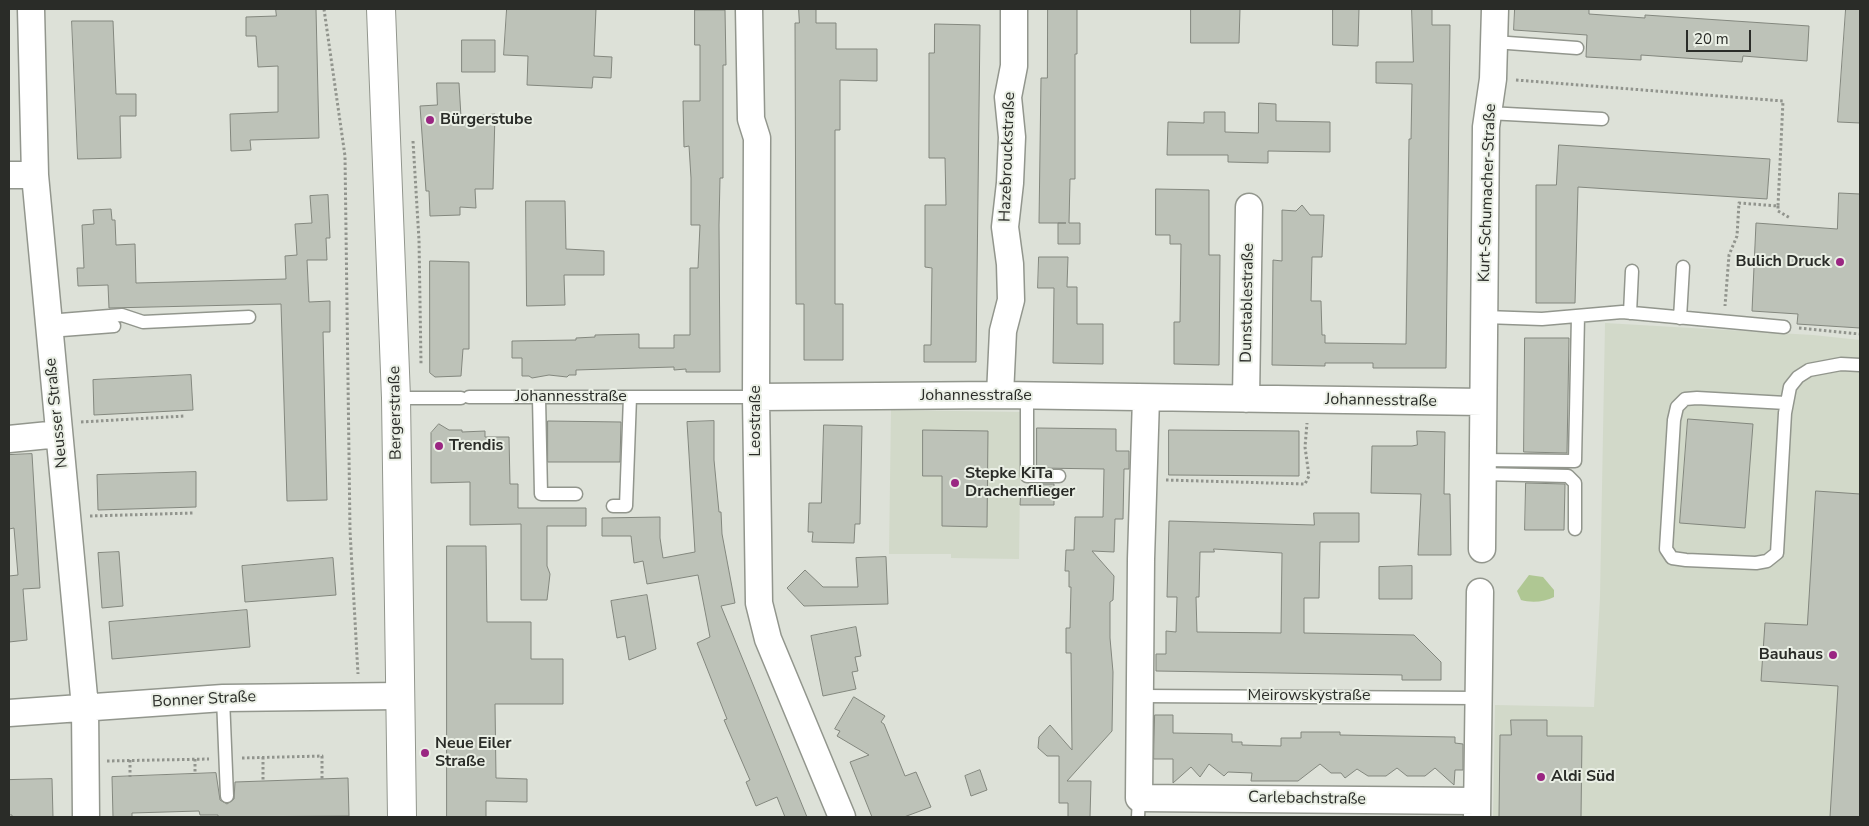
<!DOCTYPE html>
<html>
<head>
<meta charset="utf-8">
<style>
  body { margin:0 }
  #map { position:relative; width:1869px; height:826px; overflow:hidden; background:#dde1d8; font-family:"Nunito Sans",sans-serif }
  canvas { display:block }
  .frame { position:absolute; inset:0; border:10px solid #2a2c28; pointer-events:none }
  .scale { position:absolute; left:1686px; top:30px; width:65px; height:22px; box-sizing:border-box; border:2px solid #2a2c28; border-top:0; padding-left:6px; font-size:15px; line-height:18px; white-space:nowrap; color:#2a2c28; -webkit-text-stroke:4px #eaefe5; paint-order:stroke }
</style>
</head>
<body>
<div id="map">
<canvas width="1869" height="826"></canvas>
<div class="frame"></div>
<div class="scale">20 m</div>
</div>
<script>
const ctx = document.querySelector('canvas').getContext('2d');
ctx.lineJoin = 'round';
function paint(path, color) { ctx.fillStyle = color; ctx.fill(path, 'evenodd'); }
function trace(path, color, width, dash) { ctx.strokeStyle = color; ctx.lineWidth = width; ctx.lineCap = dash ? 'butt' : 'round'; ctx.setLineDash(dash || []); ctx.stroke(path); }
function write(font, color, halo, rows, align = 'center') {
  ctx.font = font + ' "Nunito Sans",sans-serif'; ctx.lineWidth = 4; ctx.setLineDash([]); ctx.textBaseline = 'middle'; ctx.strokeStyle = halo; ctx.fillStyle = color; for (const [text, x, y, turn = 0] of rows) {
    ctx.save(); ctx.translate(x, y); ctx.rotate((+turn || 0) * Math.PI / 180); ctx.textAlign = isNaN(turn) ? turn : align; if (halo) ctx.strokeText(text, 0, 0); ctx.fillText(text, 0, 0); ctx.restore();
  }
}
const built = new Path2D(`
  M 1605,323 L 1813,335 L 1860,340 L 1860,817 L 1493,817 L 1495,705 L 1594,707 L 1600,597 Z
  M 891,410 L 1021,412 L 1019,559 L 951,558 L 951,554 L 889,554 Z`);
const green = new Path2D(`
  M 1529,575 L 1543,577 L 1554,590 L 1554,597 C 1545,602 1531,603 1521,600 L 1517,591 Z`);
const building = new Path2D(`
  M 276,9 L 316,9 L 319,138 L 250,140 L 251,150 L 231,151 L 230,114 L 278,112 L 278,66 L 258,67 L 256,36 L 246,36 L 246,17 L 276,16 Z
  M 507,9 L 596,9 L 594,56 L 612,57 L 611,78 L 593,77 L 592,88 L 527,85 L 528,56 L 504,55 Z
  M 799,9 L 816,9 L 816,23 L 836,23 L 836,49 L 877,49 L 877,81 L 840,80 L 840,130 L 835,130 L 835,304 L 843,304 L 843,360 L 804,360 L 804,304 L 796,304 L 795,23 L 799,23 Z
  M 1048,9 L 1077,9 L 1077,54 L 1075,54 L 1075,179 L 1070,179 L 1069,223 L 1080,223 L 1080,244 L 1058,244 L 1058,223 L 1066,223 L 1039,223 L 1041,78 L 1047,78 Z
  M 1191,9 L 1240,9 L 1239,43 L 1191,43 Z
  M 1333,9 L 1359,9 L 1358,46 L 1333,45 Z
  M 1412,9 L 1432,9 L 1432,25 L 1450,25 L 1446,368 L 1373,368 L 1373,363 L 1325,363 L 1325,366 L 1272,365 L 1273,260 L 1282,261 L 1282,210 L 1296,211 L 1302,205 L 1310,215 L 1324,215 L 1322,257 L 1312,257 L 1311,301 L 1321,301 L 1322,335 L 1325,335 L 1325,343 L 1406,344 L 1409,139 L 1411,139 L 1412,84 L 1376,83 L 1376,62 L 1413,62 Z
  M 1515,9 L 1589,9 L 1589,14 L 1645,18 L 1645,15 L 1809,26 L 1807,61 L 1743,56 L 1742,62 L 1641,55 L 1641,60 L 1586,57 L 1587,35 L 1514,30 Z
  M 1846,9 L 1860,9 L 1860,123 L 1838,122 Z
  M 695,10 L 725,10 L 726,65 L 723,65 L 723,178 L 720,178 L 719,225 L 720,372 L 686,372 L 686,369 L 674,370 L 674,367 L 639,368 L 576,370 L 576,375 L 569,375 L 567,377 L 549,375 L 532,378 L 529,376 L 522,376 L 522,358 L 512,358 L 512,341 L 576,340 L 576,338 L 595,337 L 595,335 L 639,334 L 639,348 L 674,348 L 674,335 L 690,335 L 690,268 L 698,268 L 700,225 L 691,225 L 691,178 L 689,146 L 684,147 L 683,101 L 700,101 L 700,45 L 695,45 Z
  M 72,21 L 113,21 L 116,94 L 136,94 L 136,116 L 120,116 L 121,158 L 78,159 Z
  M 935,24 L 980,25 L 976,362 L 924,362 L 924,345 L 931,345 L 932,268 L 925,267 L 925,205 L 946,205 L 945,158 L 929,158 L 929,53 L 934,53 Z
  M 462,40 L 495,40 L 495,72 L 462,72 Z
  M 437,83 L 459,83 L 461,117 L 495,114 L 493,189 L 475,189 L 476,208 L 460,207 L 460,215 L 430,216 L 429,191 L 426,191 L 420,106 L 437,105 Z
  M 1259,103 L 1276,104 L 1276,121 L 1330,122 L 1330,152 L 1268,151 L 1268,163 L 1228,162 L 1228,155 L 1167,155 L 1168,122 L 1204,123 L 1204,112 L 1225,112 L 1225,132 L 1258,133 Z
  M 1559,145 L 1770,159 L 1767,199 L 1578,187 L 1575,303 L 1536,303 L 1536,185 L 1556,185 Z
  M 1156,189 L 1209,190 L 1209,255 L 1220,255 L 1219,365 L 1174,364 L 1174,322 L 1180,322 L 1181,244 L 1170,244 L 1170,235 L 1156,235 Z
  M 1839,193 L 1860,194 L 1860,328 L 1797,324 L 1798,314 L 1752,311 L 1756,223 L 1837,229 Z
  M 328,195 L 330,238 L 326,238 L 327,260 L 307,260 L 309,302 L 330,301 L 330,332 L 323,332 L 327,500 L 287,501 L 281,304 L 109,308 L 108,285 L 78,286 L 77,268 L 84,268 L 82,225 L 94,224 L 93,210 L 111,209 L 112,220 L 115,220 L 116,245 L 135,244 L 136,283 L 286,279 L 285,256 L 297,255 L 295,224 L 312,223 L 310,196 Z
  M 526,201 L 565,201 L 566,249 L 604,251 L 604,275 L 564,275 L 565,305 L 527,306 Z
  M 1039,257 L 1068,257 L 1067,287 L 1077,287 L 1077,324 L 1103,324 L 1103,364 L 1053,363 L 1054,288 L 1038,288 Z
  M 430,261 L 469,262 L 469,349 L 463,349 L 461,376 L 435,377 L 430,373 Z
  M 1525,338 L 1569,338 L 1567,453 L 1524,452 Z
  M 191,375 L 193,410 L 94,415 L 93,380 Z
  M 1688,419 L 1753,424 L 1745,528 L 1680,523 Z
  M 548,421 L 621,422 L 620,462 L 548,462 Z
  M 714,421 L 714,460 L 719,512 L 721,512 L 722,534 L 735,603 L 721,606 L 807,817 L 785,817 L 777,797 L 756,806 L 746,782 L 750,780 L 724,720 L 727,719 L 697,643 L 710,637 L 698,575 L 647,584 L 643,561 L 634,563 L 631,536 L 602,536 L 602,518 L 660,517 L 660,538 L 663,558 L 695,552 L 687,422 Z
  M 439,424 L 449,430 L 462,430 L 462,432 L 485,431 L 485,437 L 509,437 L 510,484 L 518,484 L 518,508 L 586,508 L 586,526 L 547,526 L 547,566 L 550,574 L 547,600 L 521,600 L 521,524 L 470,525 L 470,482 L 431,483 L 431,433 Z
  M 824,425 L 862,426 L 860,524 L 855,524 L 854,543 L 812,542 L 813,532 L 808,532 L 809,503 L 821,503 Z
  M 1037,428 L 1116,429 L 1116,451 L 1129,451 L 1129,469 L 1124,469 L 1123,519 L 1115,519 L 1114,552 L 1092,551 L 1114,576 L 1113,600 L 1110,602 L 1110,638 L 1113,672 L 1112,731 L 1067,781 L 1091,781 L 1090,817 L 1068,817 L 1068,803 L 1059,803 L 1059,756 L 1047,756 L 1038,748 L 1039,737 L 1050,725 L 1072,750 L 1071,653 L 1066,653 L 1066,628 L 1070,628 L 1071,587 L 1069,587 L 1069,571 L 1065,571 L 1066,550 L 1074,550 L 1075,517 L 1103,517 L 1104,469 L 1037,468 Z
  M 923,430 L 988,431 L 987,527 L 942,526 L 942,476 L 923,476 Z
  M 1169,430 L 1299,431 L 1299,476 L 1169,475 Z
  M 1417,431 L 1445,432 L 1444,494 L 1450,494 L 1451,555 L 1418,555 L 1421,494 L 1371,493 L 1372,446 L 1412,446 L 1417,445 Z
  M 32,454 L 40,588 L 23,589 L 27,640 L 9,642 L 9,576 L 18,575 L 14,528 L 9,529 L 9,455 Z
  M 196,472 L 196,507 L 98,510 L 97,475 Z
  M 1526,483 L 1565,484 L 1564,530 L 1525,530 Z
  M 1037,484 L 1054,484 L 1054,505 L 1020,505 L 1021,487 L 1037,487 Z
  M 1816,491 L 1860,494 L 1860,817 L 1830,817 L 1838,686 L 1761,681 L 1765,623 L 1807,625 Z
  M 1314,513 L 1359,513 L 1359,542 L 1320,542 L 1319,598 L 1304,598 L 1304,633 L 1414,635 L 1441,662 L 1441,680 L 1402,680 L 1402,675 L 1156,671 L 1156,654 L 1166,654 L 1166,631 L 1176,632 L 1177,597 L 1167,597 L 1169,521 L 1314,525 ZM 1214,549 L 1282,553 L 1281,633 L 1197,632 L 1196,597 L 1199,597 L 1200,552 L 1214,552 Z
  M 447,546 L 486,546 L 487,622 L 531,622 L 531,659 L 563,659 L 563,704 L 495,704 L 496,778 L 527,779 L 527,802 L 486,801 L 486,817 L 447,817 Z
  M 119,552 L 123,606 L 102,608 L 98,553 Z
  M 886,557 L 888,604 L 804,606 L 787,588 L 805,570 L 823,587 L 858,587 L 856,558 Z
  M 333,558 L 336,595 L 245,602 L 242,566 Z
  M 1412,566 L 1412,599 L 1379,599 L 1379,567 Z
  M 647,595 L 656,649 L 629,660 L 625,636 L 617,638 L 611,601 Z
  M 247,610 L 250,647 L 112,659 L 109,622 Z
  M 856,627 L 861,656 L 855,657 L 858,671 L 852,672 L 856,689 L 823,696 L 811,636 Z
  M 854,697 L 885,716 L 881,722 L 884,724 L 905,776 L 916,772 L 931,807 L 904,817 L 872,817 L 850,762 L 869,755 L 837,736 L 840,731 L 835,729 Z
  M 1155,715 L 1173,715 L 1173,733 L 1232,734 L 1232,742 L 1242,742 L 1242,745 L 1281,746 L 1281,738 L 1301,738 L 1301,732 L 1340,732 L 1340,735 L 1455,737 L 1455,743 L 1463,744 L 1463,770 L 1455,770 L 1454,785 L 1435,768 L 1425,776 L 1407,776 L 1397,768 L 1386,776 L 1368,776 L 1357,769 L 1345,778 L 1341,773 L 1331,773 L 1320,764 L 1298,781 L 1251,781 L 1252,773 L 1228,772 L 1224,776 L 1209,764 L 1200,777 L 1191,767 L 1173,783 L 1173,759 L 1154,759 Z
  M 1511,720 L 1547,720 L 1547,736 L 1582,736 L 1581,817 L 1499,817 L 1500,735 L 1511,735 Z
  M 980,770 L 987,790 L 971,796 L 965,776 Z
  M 216,773 L 220,800 L 227,804 L 234,799 L 235,782 L 348,778 L 349,816 L 218,817 L 218,815 L 200,815 L 199,811 L 132,813 L 132,817 L 113,817 L 112,777 Z
  M 52,779 L 53,817 L 12,817 L 12,815 L 9,815 L 9,780 Z`);
const path = new Path2D(`
  M 324,9 L 345,156 L 350,531 L 358,674
  M 1516,80 L 1783,101 L 1778,206 L 1739,203 L 1737,236 L 1729,255 L 1725,306
  M 413,141 L 419,240 L 421,364
  M 1778,206 L 1778,211 L 1790,218
  M 1799,328 L 1860,334
  M 81,422 L 185,416
  M 1166,480 L 1305,484 L 1309,476 L 1305,447 L 1307,423
  M 90,516 L 194,513
  M 263,757 L 263,781
  M 242,758 L 322,756 L 322,779
  M 195,759 L 195,774
  M 130,760 L 130,777
  M 107,761 L 209,759`);
const lane = new Path2D(`
  M 1494,42 L 1577,48
  M 1488,113 L 1602,119
  M 1630,313 L 1632,271
  M 1485,317 L 1542,319 L 1622,312 L 1784,327
  M 1680,318 L 1683,267
  M 48,321 L 122,315 L 143,322 L 249,317
  M 49,331 L 114,326
  M 1027,396 L 1027,476 L 1059,476
  M 469,397 L 756,397
  M 396,398 L 461,398
  M 539,398 L 541,494 L 576,494
  M 1786,403 L 1697,398 L 1685,399 L 1677,407 L 1674,420 L 1666,549 L 1672,558 L 1686,560 L 1756,563 L 1767,561 L 1777,553 L 1785,413 L 1790,387 L 1798,377 L 1809,370 L 1841,364 L 1860,365
  M 1482,460 L 1575,461 L 1578,316
  M 1482,474 L 1568,476 L 1575,483 L 1575,529
  M 613,506 L 626,506 L 630,397
  M 1141,696 L 1477,698
  M 223,698 L 227,796
  M 1138,817 L 1139,798`);
const street = new Path2D(`
  M 31,9 L 35,175 L 85,707 L 86,817
  M 749,9 L 751,119 L 757,138 L 756,397 L 759,603 L 768,639 L 842,817
  M 9,175 L 35,175
  M 1000,395 L 1003,331 L 1011,300 L 1010,264 L 1005,227 L 1010,183 L 1012,137 L 1008,97 L 1014,66 L 1014,9
  M 756,397 L 1000,395 L 1483,402
  M 1146,398 L 1141,559 L 1139,798 L 1476,801
  M 1246,399 L 1249,207
  M 9,439 L 59,434
  M 1482,549 L 1486,127 L 1493,79 L 1495,9
  M 9,713 L 223,698 L 400,696
  M 1477,817 L 1480,592`);
const secondary = new Path2D(`
  M 381,9 L 396,398 L 402,817`);
const markers = [
  [430,120,5,"#9a2682"],
  [1840,262,5,"#9a2682"],
  [439,446,5,"#9a2682"],
  [955,483,5,"#9a2682"],
  [1833,655,5,"#9a2682"],
  [425,753,5,"#9a2682"],
  [1541,777,5,"#9a2682"]
];
const poiNames = [
  ["Bürgerstube",440,120],
  ["Bulich Druck",1830,262,"right"],
  ["Trendis",449,446],
  ["Stepke KiTa",965,474],
  ["Drachenflieger",965,492],
  ["Bauhaus",1823,655,"right"],
  ["Neue Eiler",435,744],
  ["Straße",435,762],
  ["Aldi Süd",1551,777]
];
const streetNames = [
  ["Hazebrouckstraße",1008,157,-88],
  ["Kurt-Schumacher-Straße",1488,193,-88],
  ["Dunstablestraße",1248,303,-89],
  ["Johannesstraße",976,396],
  ["Johannesstraße",571,397],
  ["Johannesstraße",1381,401,1],
  ["Neusser Straße",57,413,-96],
  ["Bergerstraße",396,413,-91],
  ["Leostraße",756,421,-90],
  ["Meirowskystraße",1309,696],
  ["Bonner Straße",204,700,-3],
  ["Carlebachstraße",1307,799,1]
];
paint(built, '#d2d9c9');
paint(green, '#afc793');
paint(building, '#bdc2b8');
trace(building, '#83877e', 1);
trace(lane, '#92968d', 15);
trace(street, '#92968d', 29);
trace(secondary, '#92968d', 30);
trace(path, '#91948d', 3, [2.5, 2.5]);
trace(lane, '#fff', 12);
trace(street, '#fff', 26);
trace(secondary, '#fff', 28);
for (const [x, y, r, color] of markers) { const dot = new Path2D(); dot.arc(x, y, r, 0, 2 * Math.PI); ctx.fillStyle = color; ctx.fill(dot); trace(dot, '#eaefe5', 2); }
write('bold 16px', '#2a2c28', '#eaefe5', poiNames, 'left');
write('16px', '#2a2c28', '#eaefe5', streetNames);
</script>
</body>
</html>
